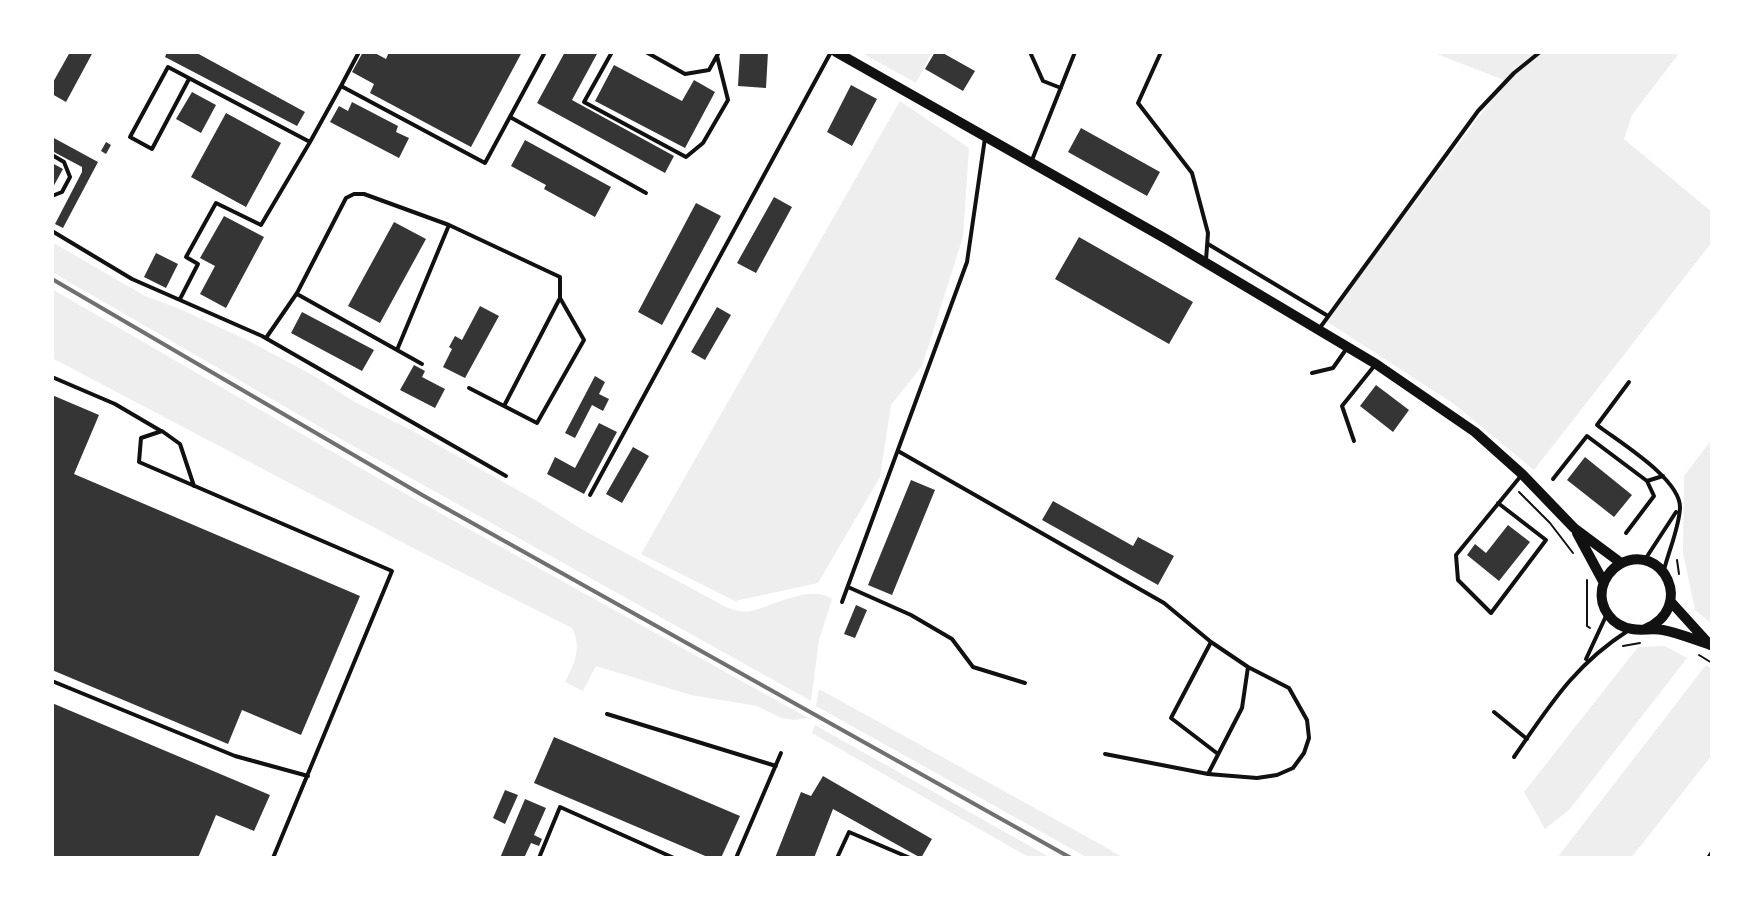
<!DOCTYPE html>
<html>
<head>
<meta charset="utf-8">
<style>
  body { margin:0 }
  #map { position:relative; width:1764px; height:910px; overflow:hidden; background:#fff; font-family:Karla,sans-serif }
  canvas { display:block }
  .frame { position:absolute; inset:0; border:54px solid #fff; pointer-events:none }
</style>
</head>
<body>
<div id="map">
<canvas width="1764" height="910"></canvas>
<div class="frame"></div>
</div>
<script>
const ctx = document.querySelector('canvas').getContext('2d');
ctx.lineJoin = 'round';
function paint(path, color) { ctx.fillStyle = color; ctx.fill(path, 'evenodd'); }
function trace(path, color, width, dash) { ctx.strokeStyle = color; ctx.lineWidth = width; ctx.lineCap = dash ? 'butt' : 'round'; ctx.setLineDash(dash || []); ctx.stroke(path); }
const green = new Path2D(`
  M 860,52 L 932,52 L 916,83 Z
  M 1432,52 L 1680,52 L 1632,115 L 1624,139 L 1712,212 L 1712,242 L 1534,470 L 1454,404 L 1326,321 L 1506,81 Z
  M 900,101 L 969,148 L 963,237 L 922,366 L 891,405 L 880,477 L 818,583 L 735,601 L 641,554 Z
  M 52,242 L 145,296 L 180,309 L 247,340 L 316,377 L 353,401 L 411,430 L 537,501 L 583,530 L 726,607 C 734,610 742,613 751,611 C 774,606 810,584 832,599 L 819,640 L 811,701 L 339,438 L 52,272 Z
  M 52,289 L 388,484 L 808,718 L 794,720 L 781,718 L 757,706 L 691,695 L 596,666 L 583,691 L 565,682 C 575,663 582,648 572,628 L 413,548 L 52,358 Z
  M 1712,439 L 1712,624 L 1695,610 L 1683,553 L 1684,476 Z
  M 1665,646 L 1687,658 L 1569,810 L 1545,829 L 1524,792 L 1638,647 Z
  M 1706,665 L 1712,669 L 1712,755 L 1631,858 L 1557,858 Z
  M 819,689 L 1100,844 L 1124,858 L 1088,858 L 816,706 Z
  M 815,725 L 1051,858 L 1030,858 L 812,733 Z`);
const building = new Path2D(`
  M 70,52 L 93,52 L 66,102 L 52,94 L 52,84 Z
  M 167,52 L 195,52 L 305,112 L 297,126 L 165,57 Z
  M 363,52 L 373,52 L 386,59 L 389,52 L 522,52 L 471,147 L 370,93 L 374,84 L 352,72 Z
  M 565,52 L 598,52 L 572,100 L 674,156 L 665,173 L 537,103 Z
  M 740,52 L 768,52 L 766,88 L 738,86 Z
  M 935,52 L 941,52 L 975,71 L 963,91 L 925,69 Z
  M 614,65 L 682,101 L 694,80 L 715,92 L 685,148 L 595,101 Z
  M 851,85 L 877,99 L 852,146 L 827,132 Z
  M 192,92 L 216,105 L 201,133 L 176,119 Z
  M 352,102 L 398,126 L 396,132 L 409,138 L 399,158 L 330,122 L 339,106 L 348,111 Z
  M 226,113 L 281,143 L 246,207 L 191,177 Z
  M 1081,128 L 1160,172 L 1147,196 L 1068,152 Z
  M 52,137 L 98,162 L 63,228 L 55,224 L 82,172 L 82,167 L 52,151 Z
  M 525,140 L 611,187 L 595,217 L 544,189 L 546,185 L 511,166 Z
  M 106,142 L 111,145 L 106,154 L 101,151 Z
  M 52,163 L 63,169 L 52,189 Z
  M 774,197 L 792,207 L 756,273 L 737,263 Z
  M 696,203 L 721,216 L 662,325 L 638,312 Z
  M 224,216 L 264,237 L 226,308 L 200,294 L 215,266 L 200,258 Z
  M 394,222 L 426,239 L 380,323 L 348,306 Z
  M 1079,237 L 1193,302 L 1169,344 L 1055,279 Z
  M 156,253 L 178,264 L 166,288 L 144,277 Z
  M 480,306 L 499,316 L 465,378 L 443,367 L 452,349 L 449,347 L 455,336 L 462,340 Z
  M 717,307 L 731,315 L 705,360 L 691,352 Z
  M 302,312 L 374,350 L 362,371 L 291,333 Z
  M 414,365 L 425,371 L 422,377 L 445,389 L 435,408 L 400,390 Z
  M 595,376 L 605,382 L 599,394 L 609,399 L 603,411 L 592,405 L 575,438 L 565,433 Z
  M 1376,385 L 1409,410 L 1393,432 L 1360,406 Z
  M 52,395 L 99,415 L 74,474 L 360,596 L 301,735 L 242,710 L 228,744 L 52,670 Z
  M 599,423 L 617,432 L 584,494 L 547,474 L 555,457 L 575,468 Z
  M 633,447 L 649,456 L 622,503 L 606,494 Z
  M 1585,457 L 1632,495 L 1614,517 L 1567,480 Z
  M 911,480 L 935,490 L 892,595 L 868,585 Z
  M 1053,501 L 1133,546 L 1138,537 L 1174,556 L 1158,585 L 1042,520 Z
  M 1508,525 L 1530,542 L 1499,581 L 1467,555 L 1475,544 L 1486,553 Z
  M 856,605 L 867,610 L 855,638 L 844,634 Z
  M 52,703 L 270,795 L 254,831 L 216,815 L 198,858 L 52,858 Z
  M 554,737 L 740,816 L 721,858 L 710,858 L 534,783 Z
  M 823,776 L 932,839 L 921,858 L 833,809 L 814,858 L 775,858 L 801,792 L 811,796 Z
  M 505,790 L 518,795 L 505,824 L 493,818 Z
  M 525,799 L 546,808 L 534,835 L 542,839 L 539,846 L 531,843 L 524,858 L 500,858 Z`);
const path = new Path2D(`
  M 1519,492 L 1550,523 L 1573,553
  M 1677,560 L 1679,574
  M 1587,580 L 1587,626 L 1590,628
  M 1623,646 L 1640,643
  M 1699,655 L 1712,663`);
const service = new Path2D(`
  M 612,52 L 584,102 L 686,157 L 703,143 L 728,100 L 717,56
  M 630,52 L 641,52
  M 646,52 L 685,74 L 709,70 L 719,52
  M 1030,52 L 1043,81 L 1061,88
  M 1161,52 L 1138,103 L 1192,173 L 1208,233 L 1206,260
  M 189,79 L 152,149 L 130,137 L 168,67 L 310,142 L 341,86 L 485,163 L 545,52
  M 341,86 L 359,52
  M 510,117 L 646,193
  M 52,155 L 64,162 L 70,177 L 62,192 L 52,196
  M 1032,160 L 1075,52
  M 52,231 L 132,279 L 262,336 L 506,476
  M 1208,244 L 1328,316
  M 297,294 L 422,364
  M 180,299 L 198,264 L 186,257 L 216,203 L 261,225 L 310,142
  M 1319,329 L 1478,111 L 1514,73 L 1540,52
  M 266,338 L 297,293 L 346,198 L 354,194 L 364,194 L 449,225 L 560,277 L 560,298 L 504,406 L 469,388
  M 397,350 L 449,225
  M 1312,373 L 1333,368 L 1347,348
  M 52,377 L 115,404 L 161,431
  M 1629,382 L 1597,425 C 1619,442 1681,479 1680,508 C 1679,528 1669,550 1664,570
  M 504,406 L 537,423 L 584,340 L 560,298
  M 1354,441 L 1342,406 L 1375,365
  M 898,451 L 1164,603 L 1211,642 L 1248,667 L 1289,688 L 1307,720 L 1309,738 L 1304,753 L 1293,768 L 1277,775 L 1257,778 L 1208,774 L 1105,754
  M 1553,479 L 1587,436 L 1647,481 L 1663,476
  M 194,486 L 180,444 L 162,431 L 141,438 L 139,462 L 392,571 L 273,858
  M 590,495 L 831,52
  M 1498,503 L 1546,540 L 1491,613 L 1458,580 L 1456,555 L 1520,477
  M 1626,533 L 1654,496 L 1647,481
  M 1646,558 L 1676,512
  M 848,587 L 911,615 L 952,639 L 973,667 L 1025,683
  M 842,602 L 967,262 L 985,138
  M 1211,642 L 1171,718 L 1218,754
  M 1586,659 L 1606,616
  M 52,681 L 235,756 L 308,776
  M 1494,712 L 1527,739
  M 607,714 L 776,766
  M 1514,757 C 1550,705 1574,665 1629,630
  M 1208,774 L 1242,708 L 1248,667
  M 539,858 L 560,807 L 674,858
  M 736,858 L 781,753
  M 837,858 L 849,832 L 910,858
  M 1708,858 L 1712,852`);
const tertiary = new Path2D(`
  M 836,52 L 1166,239 L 1376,364 L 1475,432 L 1522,474 L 1574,528 L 1621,563
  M 1577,533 L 1604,583
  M 1671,602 L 1710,645
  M 1645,629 C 1696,608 1663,541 1620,564 C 1611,569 1604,579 1602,589 C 1599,608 1612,626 1632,629 C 1642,631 1652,628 1663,630 C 1679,633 1695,640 1711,645`);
const rail = new Path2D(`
  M 52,279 L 424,496 L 1071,858`);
paint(green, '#eee');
paint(building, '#353535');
trace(path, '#111', 2);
trace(service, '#111', 4);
trace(tertiary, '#111', 10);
trace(rail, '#707070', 4);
</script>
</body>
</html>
